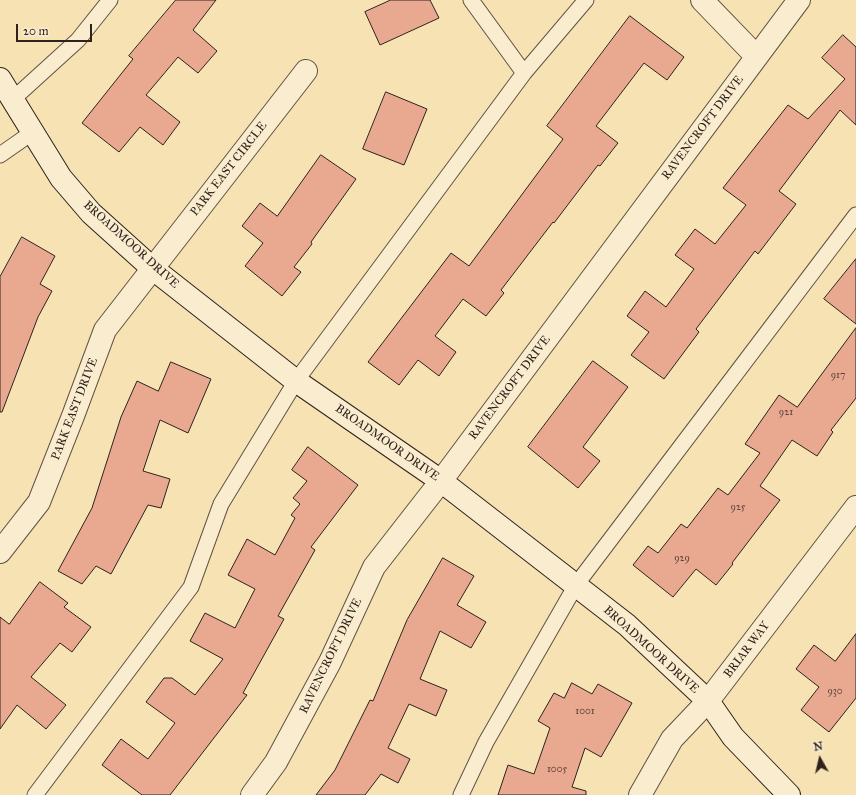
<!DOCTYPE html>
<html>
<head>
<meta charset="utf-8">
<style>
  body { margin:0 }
  #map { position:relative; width:856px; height:795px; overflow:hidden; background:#f7e2b4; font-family:"IM FELL Great Primer",serif }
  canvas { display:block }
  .north { position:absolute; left:800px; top:739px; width:40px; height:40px; -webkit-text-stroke:3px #faecce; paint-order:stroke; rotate:352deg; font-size:11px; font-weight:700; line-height:16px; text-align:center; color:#2e221c }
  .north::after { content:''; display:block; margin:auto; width:14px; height:18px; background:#2e221c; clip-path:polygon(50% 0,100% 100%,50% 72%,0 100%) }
  .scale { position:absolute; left:16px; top:24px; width:76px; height:18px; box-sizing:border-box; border:2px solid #2e221c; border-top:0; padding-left:5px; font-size:12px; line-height:14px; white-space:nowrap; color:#2e221c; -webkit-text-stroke:3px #faecce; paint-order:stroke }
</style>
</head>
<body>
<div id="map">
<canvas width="856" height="795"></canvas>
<div class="north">N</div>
<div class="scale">20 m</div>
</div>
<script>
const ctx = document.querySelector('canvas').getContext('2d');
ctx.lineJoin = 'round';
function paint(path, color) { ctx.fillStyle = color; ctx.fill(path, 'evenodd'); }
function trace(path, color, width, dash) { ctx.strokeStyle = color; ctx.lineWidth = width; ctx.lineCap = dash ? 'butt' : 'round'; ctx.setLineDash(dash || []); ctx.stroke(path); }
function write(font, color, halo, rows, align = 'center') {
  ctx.font = font + ' "IM FELL Great Primer",serif'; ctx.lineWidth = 3; ctx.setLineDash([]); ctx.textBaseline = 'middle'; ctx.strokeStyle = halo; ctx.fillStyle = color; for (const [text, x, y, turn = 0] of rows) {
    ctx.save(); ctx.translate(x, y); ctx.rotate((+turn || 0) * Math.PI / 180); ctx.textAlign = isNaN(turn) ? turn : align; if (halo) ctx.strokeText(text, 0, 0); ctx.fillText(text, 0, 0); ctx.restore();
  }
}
const building = new Path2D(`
  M 176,0 L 216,0 L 193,30 L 217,51 L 198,73 L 178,57 L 146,95 L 180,122 L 163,145 L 140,127 L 119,152 L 82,123 L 133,59 L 129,56 Z
  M 391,0 L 430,0 L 439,18 L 380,45 L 365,12 Z
  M 630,16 L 684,57 L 667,80 L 644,63 L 596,126 L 618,143 L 600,166 L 598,165 L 554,223 L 553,222 L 501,290 L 504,293 L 486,316 L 463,299 L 435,336 L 456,352 L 439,376 L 418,360 L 399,385 L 368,362 L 451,253 L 469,266 L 563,139 L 547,126 Z
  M 843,35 L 856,47 L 856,125 L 840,110 L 779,191 L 796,204 L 758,254 L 755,251 L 696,329 L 699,332 L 664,379 L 631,355 L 649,332 L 627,316 L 645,291 L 666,307 L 694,269 L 675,255 L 695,229 L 715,244 L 746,205 L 723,188 L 788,105 L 808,119 L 845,79 L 822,58 Z
  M 386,92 L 427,109 L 404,165 L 363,149 Z
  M 321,155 L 356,179 L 311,242 L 312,244 L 294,267 L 301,272 L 282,296 L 245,266 L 263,243 L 242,226 L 260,203 L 277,216 Z
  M 22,237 L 55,256 L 40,284 L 52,291 L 38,317 L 2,412 L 0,412 L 0,277 Z
  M 856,259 L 856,324 L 824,299 Z
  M 856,328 L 856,398 L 831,430 L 833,432 L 817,456 L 792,440 L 760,486 L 780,500 L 732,563 L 733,564 L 716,585 L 696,569 L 673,597 L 633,565 L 648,546 L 658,553 L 681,524 L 687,528 L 718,488 L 728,495 L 760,453 L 745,444 L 779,395 L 797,407 Z
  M 593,361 L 628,387 L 583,447 L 600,461 L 578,488 L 528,447 Z
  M 171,362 L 211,379 L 188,433 L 160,420 L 143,471 L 170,479 L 161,508 L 148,505 L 111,574 L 96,566 L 82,584 L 58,571 L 92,508 L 121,417 L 137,381 L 158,391 Z
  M 308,447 L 358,485 L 311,547 L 315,550 L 278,616 L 284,619 L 243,693 L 247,695 L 170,795 L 142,795 L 102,765 L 121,739 L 148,759 L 175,723 L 146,702 L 164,678 L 172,678 L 195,695 L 223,659 L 190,641 L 205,613 L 235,628 L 255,589 L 228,575 L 247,539 L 275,555 L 295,518 L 291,515 L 300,504 L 293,498 L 307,481 L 292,470 Z
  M 443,558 L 474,576 L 457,605 L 486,622 L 471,648 L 440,631 L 420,679 L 447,690 L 436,716 L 409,704 L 388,748 L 410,759 L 398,783 L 381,774 L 365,795 L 316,795 L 335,770 L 370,700 L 373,701 L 407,620 Z
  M 40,582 L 68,603 L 64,607 L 91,627 L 72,652 L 60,643 L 31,677 L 66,705 L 46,729 L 17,705 L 0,729 L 0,617 L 9,624 Z
  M 856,634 L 856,698 L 829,732 L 801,710 L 819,687 L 796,669 L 814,645 L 835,661 Z
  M 572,683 L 592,694 L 598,684 L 632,703 L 601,757 L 585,748 L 572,787 L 586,791 L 586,795 L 498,795 L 508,765 L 534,774 L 550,728 L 538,721 L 554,693 L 564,698 Z`);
const lane = new Path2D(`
  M 471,0 L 524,73
  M 12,100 L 78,40 L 110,0
  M 0,155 L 33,132
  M 35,795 L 191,587 L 221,504 L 296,381 L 524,73 L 586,0
  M 461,795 L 486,742 L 576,585 L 856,215`);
const street = new Path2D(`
  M 702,0 L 756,56
  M 0,552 L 39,502 L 73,416 L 105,330 L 306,71
  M 252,795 L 276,762 L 330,662 L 374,567 L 441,481 L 799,0
  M 640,795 L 672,739 L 708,701 L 856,507`);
const secondary = new Path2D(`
  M 0,79 L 61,178 L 91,213 L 152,268 L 296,381 L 441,481 L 627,625 L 708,701 L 733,737 L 789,795`);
const numberNames = [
  ["917",838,376],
  ["921",786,413],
  ["925",738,508],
  ["929",682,559],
  ["930",835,692],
  ["1001",585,712],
  ["1005",557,770]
];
const streetNames = [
  ["RAVENCROFT DRIVE",703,128,-53],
  ["PARK EAST CIRCLE",229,169,-52],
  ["BROADMOOR DRIVE",131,245,42],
  ["RAVENCROFT DRIVE",510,388,-53],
  ["PARK EAST DRIVE",75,409,-69],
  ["BROADMOOR DRIVE",387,443,35],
  ["BROADMOOR DRIVE",651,650,42],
  ["BRIAR WAY",747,650,-53],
  ["RAVENCROFT DRIVE",331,656,-64]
];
paint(building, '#e8a990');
trace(building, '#2e221c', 1);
trace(lane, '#605242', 17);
trace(street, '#605242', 24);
trace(secondary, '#2e221c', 24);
trace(lane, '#faecce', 15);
trace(street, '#faecce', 22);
trace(secondary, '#faecce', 22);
write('10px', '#5c4439', null, numberNames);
write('12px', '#2e221c', '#faecce', streetNames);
</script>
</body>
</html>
